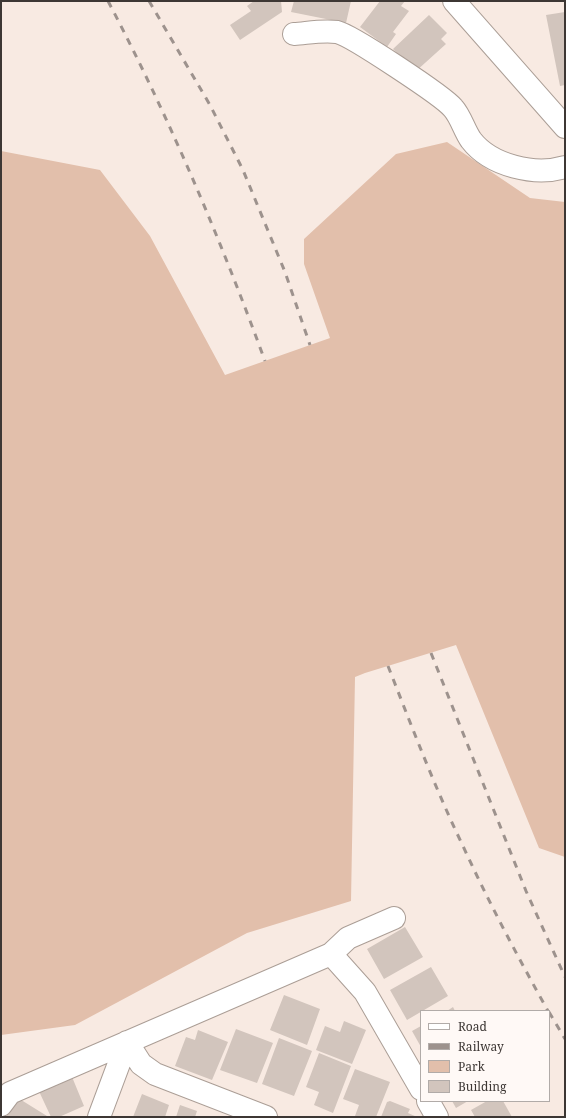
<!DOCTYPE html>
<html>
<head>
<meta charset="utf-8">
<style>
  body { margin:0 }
  #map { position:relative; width:566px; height:1118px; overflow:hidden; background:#f8eae2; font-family:"Noto Serif",serif }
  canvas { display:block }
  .frame { position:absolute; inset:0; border:2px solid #3d3734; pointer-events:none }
  .legend { position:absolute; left:420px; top:1010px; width:130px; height:92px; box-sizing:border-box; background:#fff9f6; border:1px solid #b1aba8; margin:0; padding:5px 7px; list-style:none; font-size:12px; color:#3d3734 }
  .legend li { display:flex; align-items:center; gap:8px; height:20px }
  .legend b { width:20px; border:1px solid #b1aba8 }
</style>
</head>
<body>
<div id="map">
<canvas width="566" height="1118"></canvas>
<div class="frame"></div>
<ul class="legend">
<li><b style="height:5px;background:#fff"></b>Road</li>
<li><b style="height:5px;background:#9d928d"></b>Railway</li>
<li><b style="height:11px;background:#e2bfab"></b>Park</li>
<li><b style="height:11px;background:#d2c5bd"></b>Building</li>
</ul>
</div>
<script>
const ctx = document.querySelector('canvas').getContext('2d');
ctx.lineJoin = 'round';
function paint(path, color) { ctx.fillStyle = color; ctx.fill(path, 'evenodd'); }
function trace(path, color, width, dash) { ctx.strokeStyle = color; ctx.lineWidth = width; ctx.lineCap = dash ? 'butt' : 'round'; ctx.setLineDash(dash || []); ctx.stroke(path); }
const green = new Path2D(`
  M 447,142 L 530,198 L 565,202 L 565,857 L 539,848 L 456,645 L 365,673 L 355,677 L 351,901 L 247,933 L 75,1025 L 1,1035 L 1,151 L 100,170 L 150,236 L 225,375 L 330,338 L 304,264 L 304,239 L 396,154 Z`);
const building = new Path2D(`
  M 254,1 L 281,1 L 282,12 L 240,40 L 230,25 L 251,11 L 247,6 Z
  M 294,1 L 351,1 L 346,23 L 291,12 Z
  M 380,1 L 405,1 L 401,6 L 409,11 L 393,32 L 396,34 L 387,47 L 360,27 Z
  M 565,12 L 565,85 L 560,86 L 546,15 Z
  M 429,15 L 447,33 L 441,39 L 446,44 L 415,72 L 393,49 Z
  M 405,927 L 423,957 L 384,979 L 367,949 Z
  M 431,967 L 448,996 L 407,1020 L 390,990 Z
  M 284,995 L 320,1009 L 307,1045 L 270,1030 Z
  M 453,1007 L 455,1011 L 447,1011 Z
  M 344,1021 L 366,1030 L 352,1064 L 316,1050 L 325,1026 L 340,1032 Z
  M 421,1026 L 421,1047 L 412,1031 Z
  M 236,1029 L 273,1043 L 257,1083 L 220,1070 Z
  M 198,1030 L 228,1042 L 212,1080 L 175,1066 L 186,1037 L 195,1040 Z
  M 279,1038 L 312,1051 L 294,1096 L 262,1084 Z
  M 319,1053 L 351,1066 L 333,1113 L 314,1105 L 319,1092 L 306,1087 Z
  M 355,1069 L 390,1082 L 376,1117 L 355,1116 L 359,1105 L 343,1099 Z
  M 70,1072 L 84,1106 L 59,1117 L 51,1117 L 37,1087 Z
  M 142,1094 L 169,1105 L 165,1117 L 133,1117 Z
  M 18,1098 L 47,1116 L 46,1117 L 6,1117 Z
  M 390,1101 L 410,1109 L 408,1113 L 417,1117 L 381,1117 L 387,1102 Z
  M 452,1101 L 468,1101 L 456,1108 Z
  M 487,1101 L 503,1101 L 512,1117 L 475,1117 L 471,1110 Z
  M 180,1105 L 197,1111 L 195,1117 L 176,1117 Z`);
const street = new Path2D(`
  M 454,1 L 565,127
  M 294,34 C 308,33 323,30 337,32 C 351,35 443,96 453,108 C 461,117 464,130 471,140 C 491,166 535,176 565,167
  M 331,954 L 365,992 L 421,1089
  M 127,1042 L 141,1064 L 155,1074 L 266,1117
  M 428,1101 L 437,1117
  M 1,1105 L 10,1093 L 331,954 L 348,938 L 394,918
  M 99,1117 L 127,1042`);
const rail = new Path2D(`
  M 108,1 C 169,117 220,238 265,361
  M 149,1 L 210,105 L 243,170 L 285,272 L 310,345
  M 431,653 L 526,891 L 565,977
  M 388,666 C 412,727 435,788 463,846 C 489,903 518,957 548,1011
  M 549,1012 L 565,1039`);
paint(green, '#e2bfab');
paint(building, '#d2c5bd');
trace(street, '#ab9e96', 24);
trace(street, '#fff', 22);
trace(rail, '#9d928d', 3, [7, 7]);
</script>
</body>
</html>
